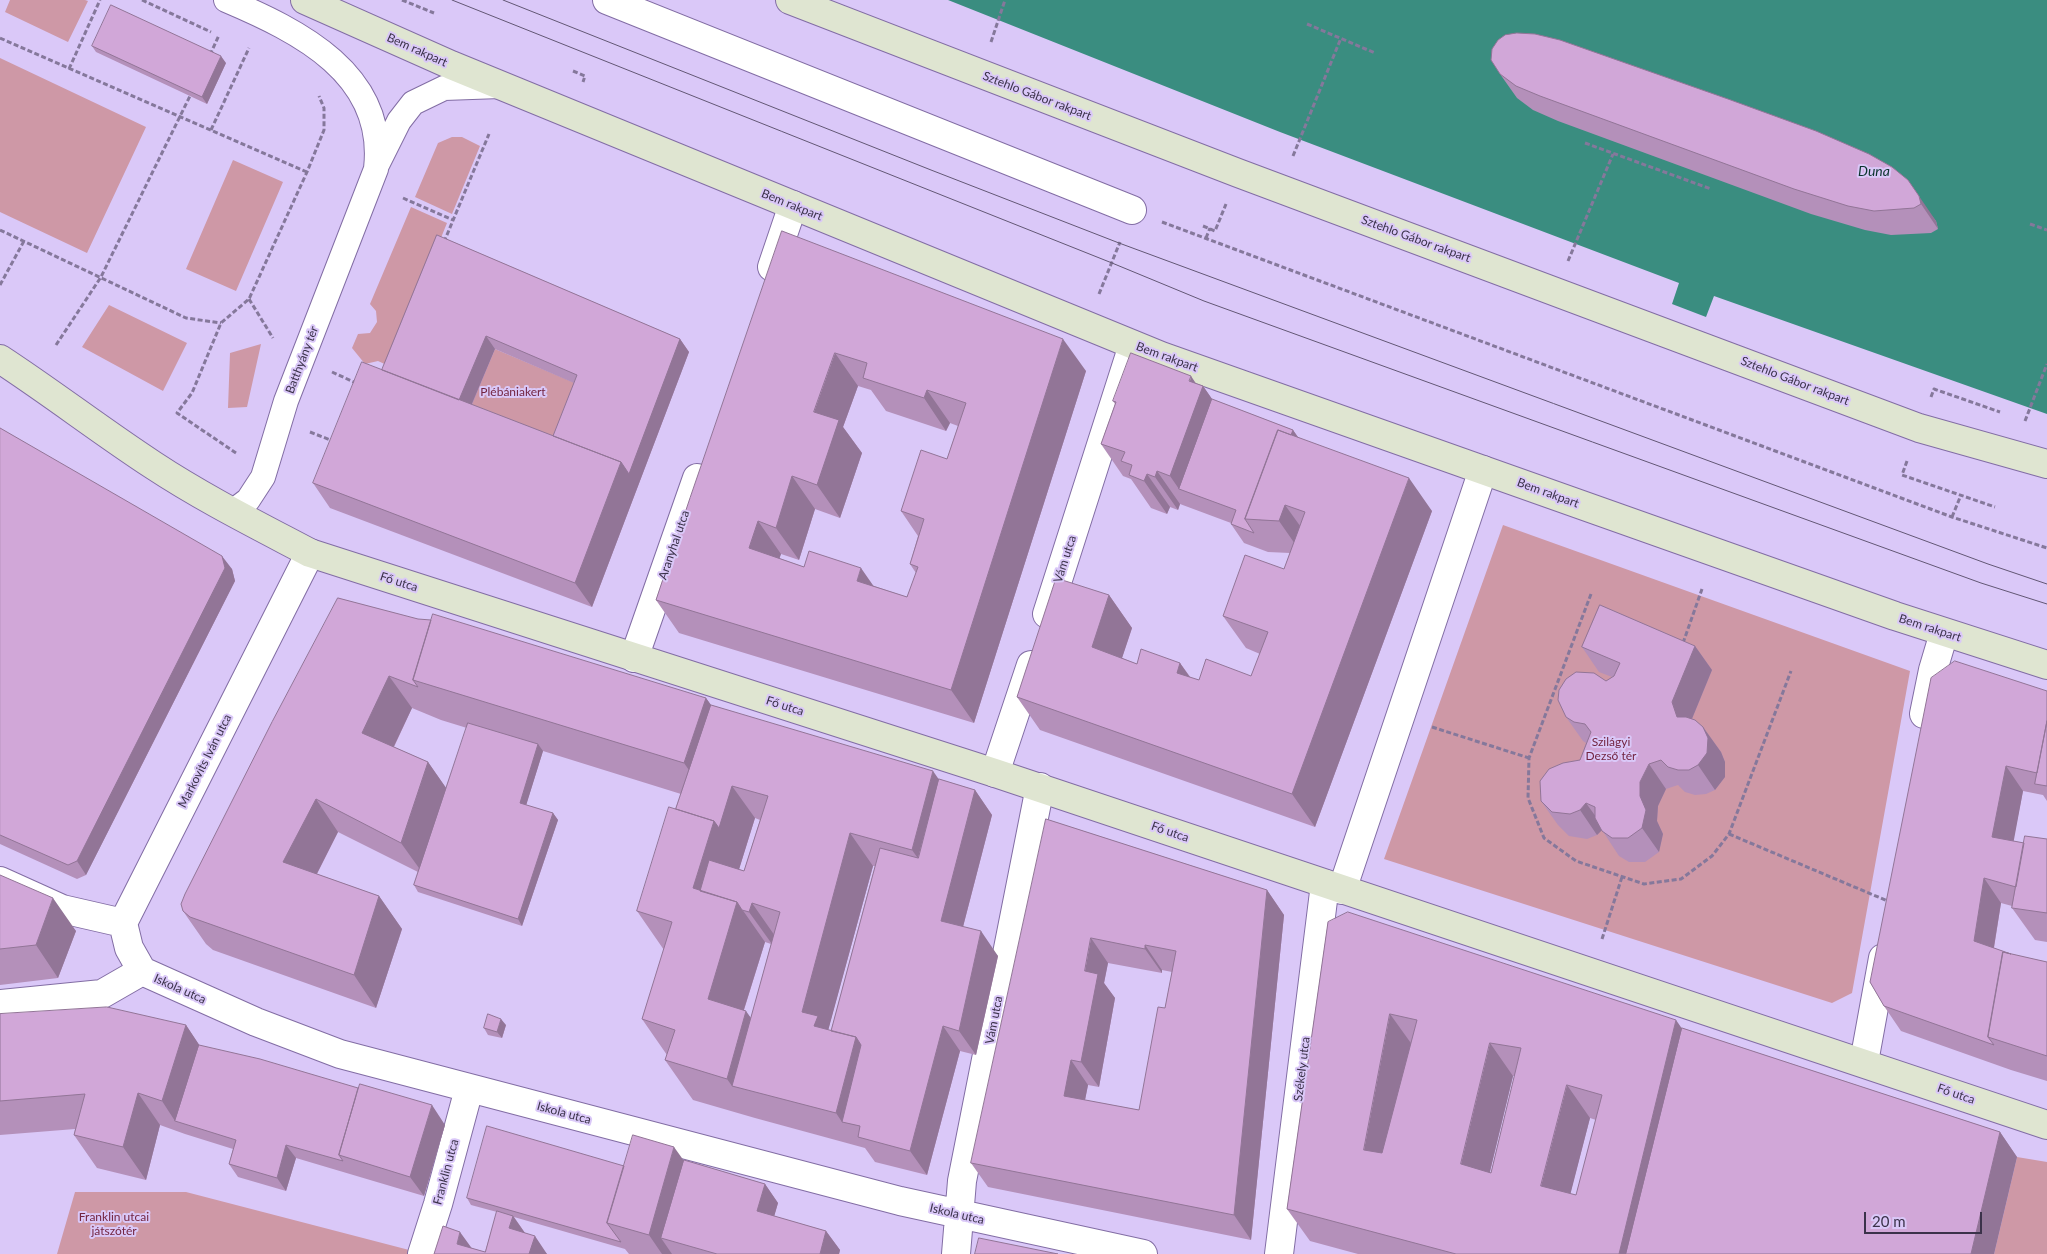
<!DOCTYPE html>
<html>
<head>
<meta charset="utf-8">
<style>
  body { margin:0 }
  #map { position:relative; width:2047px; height:1254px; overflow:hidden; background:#dac8f8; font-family:Lato,sans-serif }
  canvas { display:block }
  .scale { position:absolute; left:1864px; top:1212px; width:118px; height:22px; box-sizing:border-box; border:2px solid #3b324a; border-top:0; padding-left:6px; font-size:15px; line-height:18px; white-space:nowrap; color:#3b324a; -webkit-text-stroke:4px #dac8f8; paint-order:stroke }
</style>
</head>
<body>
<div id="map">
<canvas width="2047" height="1254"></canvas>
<div class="scale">20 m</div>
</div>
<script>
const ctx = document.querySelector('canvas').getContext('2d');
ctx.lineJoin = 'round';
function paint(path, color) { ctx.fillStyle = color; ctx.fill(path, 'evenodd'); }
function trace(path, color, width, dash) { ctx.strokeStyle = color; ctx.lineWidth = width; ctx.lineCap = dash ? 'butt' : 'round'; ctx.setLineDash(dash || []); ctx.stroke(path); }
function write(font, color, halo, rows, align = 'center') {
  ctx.font = font + ' Lato,sans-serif'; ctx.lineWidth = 4; ctx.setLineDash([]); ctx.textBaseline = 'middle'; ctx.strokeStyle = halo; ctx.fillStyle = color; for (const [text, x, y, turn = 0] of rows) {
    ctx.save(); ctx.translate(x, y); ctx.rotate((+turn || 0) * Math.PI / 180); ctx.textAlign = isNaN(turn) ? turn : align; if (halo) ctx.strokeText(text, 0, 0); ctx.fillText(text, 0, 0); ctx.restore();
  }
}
const green = new Path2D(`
  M 10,0 L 85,0 L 88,1 L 68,42 L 5,12 Z
  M 0,58 L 146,127 L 87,253 L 0,212 Z
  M 452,137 L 462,137 L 480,146 L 452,214 L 415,197 L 438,143 Z
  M 233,160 L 283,182 L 236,291 L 186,269 Z
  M 411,207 L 447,223 L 389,366 L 378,361 L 365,364 L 352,348 L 358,334 L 370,333 L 377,322 L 376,311 L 370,304 Z
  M 109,305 L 187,343 L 163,391 L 82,347 Z
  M 261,344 L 247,407 L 228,408 L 230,353 Z
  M 495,349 L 587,388 L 560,457 L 465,420 Z
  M 1503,525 L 1910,671 L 1852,993 L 1832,1003 L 1384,859 Z
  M 2017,1157 L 2047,1162 L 2047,1254 L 1994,1254 Z
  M 75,1192 L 186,1192 L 413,1251 L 412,1254 L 57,1254 Z`);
const water = new Path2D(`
  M 948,0 L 2047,0 L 2047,414 L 1714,296 L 1706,317 L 1672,304 L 1679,283 L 1280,132 Z`);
const path = new Path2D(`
  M 142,0 L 211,32
  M 402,0 L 434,13
  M 1307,24 L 1375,53
  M 0,38 L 307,172
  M 991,42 L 1005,0
  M 210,55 L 219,35
  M 69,69 L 100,0
  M 573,71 L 585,76 L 583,82
  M 211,130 L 249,48
  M 1585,143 L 1711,189
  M 1293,156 L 1341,38
  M 403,198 L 453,220
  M 1162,222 L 1952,517 L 2047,548
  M 2030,224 L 2047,230
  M 1203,226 L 1215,231 L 1226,204
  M 0,230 L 186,318 L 221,323
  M 1206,238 L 1210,228
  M 444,242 L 489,134
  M 1568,261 L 1613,154
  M 0,285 L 24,241
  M 1099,294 L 1120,242
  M 249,299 L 273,338
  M 56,345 L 101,277 L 190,96
  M 332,372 L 356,383
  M 1931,397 L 1934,389 L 2000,412
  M 2025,421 L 2047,364
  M 310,432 L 333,441
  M 236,453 L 177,413 L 192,393 L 221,323 L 249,299 L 307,172 L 324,130 L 324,108 L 319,96
  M 1907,461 L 1902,475 L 1995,507
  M 1952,517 L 1961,495
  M 1591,594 L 1529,758 L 1528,798 L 1544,838 L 1576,861 L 1644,884 L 1681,879 L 1712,856 L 1729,834 L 1791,671
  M 1683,643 L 1702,589
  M 1432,727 L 1529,758
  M 1729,834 L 1890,902
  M 1602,939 L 1622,877`);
const lane = new Path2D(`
  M 226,0 C 299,31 387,74 376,169 L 286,401 L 263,477 L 248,500 L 232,512
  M 377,165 L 399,121 L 413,103 L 444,88 L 500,86`);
const street = new Path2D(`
  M 607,0 L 1132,210
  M 772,267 L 793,205
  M 1047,614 L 1133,345
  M 634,658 L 697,478
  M 1924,714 L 1933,670 L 1944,633
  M 995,773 L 1031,665
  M 0,881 L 62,909 L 123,923
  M 1342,890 L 1483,470
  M 142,971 L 256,1022 L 340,1054 L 900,1201 L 1143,1254
  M 142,971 L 129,948 L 123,923 L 310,553
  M 0,1004 L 102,994 L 142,971
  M 1864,1062 L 1883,958
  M 422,1254 L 438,1204 L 469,1089
  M 956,1254 L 962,1181 L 1040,787
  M 1279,1254 L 1325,884`);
const secondary = new Path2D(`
  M 305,0 L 451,65 L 1161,356 L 1895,616 L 2047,665
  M 790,0 L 1238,173 L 1919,428 L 2047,464
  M 0,359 C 52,393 101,431 153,465 C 203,498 257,525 310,553 L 995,773 L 2047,1125`);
const tram = new Path2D(`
  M 452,0 L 1112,263 L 1204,301 L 1981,583 L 2047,604
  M 503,0 L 931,170 L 1119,243 L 1988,564 L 2047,584`);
const wall = new Path2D(`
  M 92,46 L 226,63 L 207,104 L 96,52 Z
  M 1500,74 L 1892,167 L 1936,221 L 1938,229 L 1931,233 L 1891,235 L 1865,230 L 1811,214 L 1558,121 L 1533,110 L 1517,98 Z
  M 782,231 L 1086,371 L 974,723 L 679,633 L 656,600 ZM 858,386 L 871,390 L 886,411 L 946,431 L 950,423 L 958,426 L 947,459 L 901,511 L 918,536 L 910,564 L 916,573 L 907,597 L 874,586 L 804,567 L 779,558 L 781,554 L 799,560 L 815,509 L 840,518 L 862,453 L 843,427 Z
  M 437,235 L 680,339 L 689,352 L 592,607 L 330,508 L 313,483 L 382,370 ZM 495,349 L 574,383 L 553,436 L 472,405 Z
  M 1196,384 L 1203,386 L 1212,399 L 1293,430 L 1298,437 L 1432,511 L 1315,827 L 1040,730 L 1017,697 L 1109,595 L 1132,628 L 1122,658 L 1137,664 L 1180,663 L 1191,678 L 1199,680 L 1251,676 L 1260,654 L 1246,648 L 1223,616 L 1284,569 L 1290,553 L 1268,552 L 1244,543 L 1231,524 L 1231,523 L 1180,504 L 1178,510 L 1170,507 L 1167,514 L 1151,508 L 1131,479 L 1123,476 L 1101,444 L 1115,404 L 1113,401 Z
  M 0,428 L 232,569 L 235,581 L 86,875 L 77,879 L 0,844 Z
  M 338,598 L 706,698 L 711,705 L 939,779 L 975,790 L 992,815 L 963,927 L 998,956 L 976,1055 L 960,1051 L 927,1175 L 875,1162 L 865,1148 L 755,1118 L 693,1100 L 665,1060 L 667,1055 L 642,1019 L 664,950 L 637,911 L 681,794 L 543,751 L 526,805 L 553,813 L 558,820 L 522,926 L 418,892 L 414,885 L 418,872 L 338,832 L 317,874 L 379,896 L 402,929 L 376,1008 L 213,950 L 206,944 L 183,911 ZM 412,708 L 441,720 L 467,728 L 446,788 L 428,762 L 394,747 ZM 755,818 L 760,820 L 744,871 L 739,869 ZM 873,866 L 875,866 L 831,1031 L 828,1030 ZM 765,942 L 771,944 L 751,1018 L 744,1010 Z
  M 1695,646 L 1712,670 L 1692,719 L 1703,727 L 1721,752 L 1725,762 L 1725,777 L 1715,790 L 1706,794 L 1695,795 L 1685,792 L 1678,785 L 1666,789 L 1658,806 L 1657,821 L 1663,834 L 1659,852 L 1645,862 L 1629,862 L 1619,856 L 1602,830 L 1597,835 L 1587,839 L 1569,836 L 1558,825 L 1541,801 L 1580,760 L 1586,743 L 1583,741 L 1566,717 L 1606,681 L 1612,677 L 1599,672 L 1582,647 Z
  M 2047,691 L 2047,801 L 2043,795 L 2023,791 L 2013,841 L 2024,843 L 2047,839 L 2047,942 L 2035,940 L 2012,908 L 2012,906 L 2001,903 L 1994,948 L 2011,954 L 2047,962 L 2047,1081 L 2011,1070 L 1901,1031 L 1884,1006 L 1870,982 Z
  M 1046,819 L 1267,890 L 1284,915 L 1251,1240 L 988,1187 L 971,1163 ZM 1108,963 L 1162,973 L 1162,970 L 1172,972 L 1165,1008 L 1139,1110 L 1085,1100 L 1088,1085 L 1099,1087 L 1115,998 L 1104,983 Z
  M 0,875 L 76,931 L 58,978 L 0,985 Z
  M 1328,922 L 1682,1028 L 2000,1132 L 2017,1157 L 1994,1254 L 1358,1254 L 1310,1241 L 1287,1209 ZM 1513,1076 L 1515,1076 L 1491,1173 L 1490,1172 ZM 1590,1118 L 1596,1120 L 1576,1195 L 1570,1194 Z
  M 0,1014 L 186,1025 L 199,1045 L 445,1125 L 424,1196 L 296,1158 L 286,1191 L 238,1177 L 229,1164 L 233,1149 L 185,1134 L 160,1125 L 146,1180 L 97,1168 L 74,1135 L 75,1129 L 0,1135 Z
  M 506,1025 L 502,1038 L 488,1035 L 484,1028 Z
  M 684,1160 L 765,1184 L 778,1203 L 774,1216 L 826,1231 L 840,1250 L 839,1254 L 629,1254 L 625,1249 L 514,1217 L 525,1233 L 547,1254 L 434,1254 L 471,1248 L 485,1252 L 497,1212 L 471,1205 L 467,1198 L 624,1166 Z`);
const shadedWall = new Path2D(`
  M 221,56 L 226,63 L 207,104 L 202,97 Z
  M 1908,180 L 1936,221 L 1938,229 L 1921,204 Z
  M 486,336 L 495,349 L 465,420 L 456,407 Z
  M 680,339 L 689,352 L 592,607 L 575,583 L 621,462 Z
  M 1063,339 L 1086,371 L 974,723 L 951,690 Z
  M 835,353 L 858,386 L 843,427 L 862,453 L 840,518 L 817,485 L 814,412 Z
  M 1191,376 L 1201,391 L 1203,386 L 1226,419 L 1179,489 L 1170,476 Z
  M 927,390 L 950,423 L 946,431 L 924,398 Z
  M 1293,430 L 1306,449 L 1285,505 L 1308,537 L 1302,554 L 1279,521 L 1259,520 Z
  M 1157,471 L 1180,504 L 1178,510 L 1155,477 Z
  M 1147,474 L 1170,507 L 1167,514 L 1144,481 Z
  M 792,476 L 815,509 L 799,560 L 776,528 Z
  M 1409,478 L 1432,511 L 1315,827 L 1292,794 Z
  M 758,521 L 781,554 L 772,581 L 749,548 Z
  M 222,556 L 232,569 L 235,581 L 86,875 L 77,861 Z
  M 861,568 L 884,601 L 857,581 Z
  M 1109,595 L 1132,628 L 1115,679 L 1092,647 Z
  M 1695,646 L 1712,670 L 1689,726 L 1677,717 L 1672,702 Z
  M 1180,663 L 1203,696 L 1177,673 Z
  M 389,676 L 412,708 L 385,765 L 362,733 Z
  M 706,698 L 734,737 L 712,803 L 684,763 Z
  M 1703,727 L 1721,752 L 1725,762 L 1725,777 L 1715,790 L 1698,765 Z
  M 538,744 L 543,751 L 525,809 L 520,803 Z
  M 428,762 L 451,795 L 424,875 L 401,843 Z
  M 1649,764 L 1666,789 L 1658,806 L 1657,821 L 1663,834 L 1659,852 L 1642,828 L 1640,796 L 1640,782 Z
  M 2006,766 L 2023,791 L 2010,861 L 1992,837 Z
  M 933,771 L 956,804 L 935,882 L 912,850 Z
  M 732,786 L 755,818 L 728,905 L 693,888 L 714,821 Z
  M 975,790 L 992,815 L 958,946 L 941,921 Z
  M 316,799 L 338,832 L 306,895 L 283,862 Z
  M 1586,803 L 1604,828 L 1597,835 L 1580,810 Z
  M 553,813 L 558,820 L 522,926 L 518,919 Z
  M 850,833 L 873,866 L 828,1031 L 837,1059 L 802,1012 Z
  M 1984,878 L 2001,903 L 1991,965 L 1974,941 Z
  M 1267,890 L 1284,915 L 1251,1240 L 1234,1215 Z
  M 379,896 L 402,929 L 376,1008 L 354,975 Z
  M 53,898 L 76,931 L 58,978 L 36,945 Z
  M 737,902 L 765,942 L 735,1038 L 708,999 Z
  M 752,903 L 775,936 L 772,944 L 749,912 Z
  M 981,931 L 998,956 L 976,1055 L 959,1031 Z
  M 1091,938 L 1108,963 L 1104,983 L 1115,998 L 1099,1087 L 1081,1062 L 1085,971 Z
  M 1145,945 L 1162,970 L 1162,973 L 1145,949 Z
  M 746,1011 L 774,1051 L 732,1086 L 727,1079 Z
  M 1390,1014 L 1413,1046 L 1387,1183 L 1364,1150 Z
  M 501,1019 L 506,1025 L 502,1038 L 497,1032 Z
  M 1676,1020 L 1699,1053 L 1650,1254 L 1619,1254 Z
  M 186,1025 L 208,1058 L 175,1121 L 162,1101 Z
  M 943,1026 L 960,1051 L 927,1175 L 910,1151 Z
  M 856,1037 L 878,1070 L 860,1126 L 842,1122 L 836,1113 Z
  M 1490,1043 L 1513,1076 L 1484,1196 L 1461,1164 Z
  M 1071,1060 L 1088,1085 L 1081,1120 L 1064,1096 Z
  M 1567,1085 L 1590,1118 L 1564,1219 L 1541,1186 Z
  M 138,1093 L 160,1125 L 146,1180 L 123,1147 Z
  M 432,1105 L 445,1125 L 424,1196 L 410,1177 Z
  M 2000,1132 L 2017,1157 L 1994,1254 L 1971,1254 Z
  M 286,1145 L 296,1158 L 286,1191 L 277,1178 Z
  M 674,1147 L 697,1179 L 661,1238 L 672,1254 L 662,1254 L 649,1235 Z
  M 765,1184 L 778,1203 L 770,1231 L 757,1211 Z
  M 513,1216 L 532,1243 L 535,1236 L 547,1254 L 527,1254 L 509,1228 Z
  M 826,1231 L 840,1250 L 839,1254 L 820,1254 Z
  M 460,1232 L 476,1254 L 457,1244 Z`);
const building = new Path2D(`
  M 111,5 L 221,56 L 202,97 L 92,46 Z
  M 1517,33 L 1535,34 L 1560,40 L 1728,99 L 1816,131 L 1869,154 L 1892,167 L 1908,180 L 1919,196 L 1921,204 L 1914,208 L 1874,211 L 1848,206 L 1794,189 L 1540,96 L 1516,86 L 1500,74 L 1491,60 L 1492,49 L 1498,40 L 1505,35 Z
  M 782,231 L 1063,339 L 951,690 L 656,600 L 690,498 ZM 835,353 L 867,363 L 863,378 L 924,398 L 927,390 L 966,403 L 947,459 L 921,450 L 901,511 L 924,519 L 910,564 L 918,567 L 907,597 L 857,581 L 861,568 L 809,551 L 804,567 L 749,548 L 758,521 L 776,528 L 792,476 L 817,485 L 839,420 L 814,412 Z
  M 437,235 L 680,339 L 629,474 L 621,462 L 553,436 L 577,375 L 486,336 L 459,400 L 382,370 Z
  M 1131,353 L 1191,376 L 1189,381 L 1203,386 L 1170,476 L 1157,471 L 1155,477 L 1147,474 L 1144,481 L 1129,475 L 1132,465 L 1121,461 L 1125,452 L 1101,444 L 1116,402 L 1113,401 Z
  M 362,362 L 621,462 L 575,583 L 313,483 Z
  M 1212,399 L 1293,430 L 1291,435 L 1278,430 L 1245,519 L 1254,533 L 1231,524 L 1236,510 L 1179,489 Z
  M 0,428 L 222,556 L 225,568 L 77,861 L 68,865 L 0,835 Z
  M 1278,430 L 1409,478 L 1292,794 L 1017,697 L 1056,578 L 1109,595 L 1092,647 L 1137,664 L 1141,649 L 1180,663 L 1177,673 L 1199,680 L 1206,659 L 1251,676 L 1268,632 L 1223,616 L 1245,555 L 1284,569 L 1305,512 L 1285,505 L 1279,521 L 1245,519 Z
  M 338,598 L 418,619 L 431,620 L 413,680 L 418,687 L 389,676 L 362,733 L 428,762 L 401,843 L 316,799 L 283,862 L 379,896 L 354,975 L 190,917 L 183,911 L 181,904 L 185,894 L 272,722 Z
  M 1600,605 L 1695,646 L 1672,702 L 1677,717 L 1686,717 L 1695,720 L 1703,727 L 1708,738 L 1707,753 L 1698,765 L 1689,770 L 1678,770 L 1668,767 L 1661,760 L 1649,764 L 1640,782 L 1640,796 L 1646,810 L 1642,828 L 1628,838 L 1612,838 L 1602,831 L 1595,818 L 1595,807 L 1586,803 L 1580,810 L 1570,814 L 1552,812 L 1541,801 L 1540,781 L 1549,769 L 1563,763 L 1580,760 L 1591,732 L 1585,724 L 1574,722 L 1566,717 L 1558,700 L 1559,690 L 1566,679 L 1576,672 L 1594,673 L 1606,681 L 1614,676 L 1620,663 L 1582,647 Z
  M 433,614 L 706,698 L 684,763 L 413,680 Z
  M 1955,661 L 2047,691 L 2047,721 L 2037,773 L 2006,766 L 1992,837 L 2024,843 L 2016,887 L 1984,878 L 1974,941 L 2011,954 L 2003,952 L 1988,1037 L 1994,1045 L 1884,1006 L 1870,982 L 1931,678 Z
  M 711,705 L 933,771 L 912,850 L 850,833 L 802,1012 L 818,1016 L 814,1026 L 856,1037 L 836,1113 L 732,1086 L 780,912 L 752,903 L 749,912 L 742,910 L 737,902 L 700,891 L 709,860 L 744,871 L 768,796 L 732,786 L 719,828 L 714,821 L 676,809 Z
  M 2047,721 L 2047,786 L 2035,784 Z
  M 468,723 L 538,744 L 520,803 L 553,813 L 518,919 L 414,885 Z
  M 939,779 L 975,790 L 941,921 L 981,931 L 959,1031 L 943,1026 L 910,1151 L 858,1137 L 860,1126 L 842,1122 L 861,1045 L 856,1037 L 831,1031 L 880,848 L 918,858 Z
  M 669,807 L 714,821 L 693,888 L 737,902 L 708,999 L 746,1011 L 727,1079 L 665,1060 L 675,1030 L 642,1019 L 672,922 L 637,911 Z
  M 1046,819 L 1267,890 L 1234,1215 L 971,1163 ZM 1091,938 L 1145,949 L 1145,945 L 1176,951 L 1165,1008 L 1158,1007 L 1139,1110 L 1064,1096 L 1071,1060 L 1081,1062 L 1098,974 L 1085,971 Z
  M 2025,836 L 2047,839 L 2047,913 L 2012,908 Z
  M 0,875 L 53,898 L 36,945 L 0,949 Z
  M 1348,912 L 1676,1020 L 1619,1254 L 1456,1254 L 1287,1209 L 1328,922 ZM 1390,1014 L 1417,1020 L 1382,1153 L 1364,1150 ZM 1490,1043 L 1521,1048 L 1491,1173 L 1461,1164 ZM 1567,1085 L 1602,1095 L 1576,1195 L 1541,1186 Z
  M 2003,952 L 2047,962 L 2047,1056 L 1988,1037 Z
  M 107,1007 L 186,1025 L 162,1101 L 138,1093 L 123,1147 L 74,1135 L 85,1094 L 0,1101 L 0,1014 Z
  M 488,1014 L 501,1019 L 497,1032 L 484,1028 Z
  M 1682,1028 L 2000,1132 L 1971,1254 L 1626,1254 Z
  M 199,1045 L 260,1059 L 358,1088 L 339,1155 L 343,1161 L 286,1145 L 277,1178 L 229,1164 L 236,1140 L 175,1121 Z
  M 360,1084 L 432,1105 L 410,1177 L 339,1155 Z
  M 487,1126 L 624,1166 L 607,1223 L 621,1242 L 467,1198 Z
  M 633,1135 L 674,1147 L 649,1235 L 607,1223 Z
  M 684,1160 L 765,1184 L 757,1211 L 826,1231 L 820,1254 L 717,1254 L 661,1238 Z
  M 497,1211 L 513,1216 L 509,1228 L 535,1236 L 529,1254 L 434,1254 L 443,1226 L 460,1232 L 457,1244 L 485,1252 Z
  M 979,1238 L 1058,1254 L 975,1254 Z`);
const streetNames = [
  ["Bem rakpart",417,50,24],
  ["Sztehlo Gábor rakpart",1037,96,21],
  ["Bem rakpart",792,205,22],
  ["Sztehlo Gábor rakpart",1416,239,20],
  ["Bem rakpart",1167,357,20],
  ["Batthyány tér",302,360,-69],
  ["Sztehlo Gábor rakpart",1795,381,21],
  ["Bem rakpart",1548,493,20],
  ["Aranyhal utca",674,545,-71],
  ["Vám utca",1065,559,-72],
  ["Fő utca",399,582,18],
  ["Bem rakpart",1930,628,18],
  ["Fő utca",785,706,18],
  ["Markovits Iván utca",205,761,-63],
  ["Fő utca",1170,832,19],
  ["Iskola utca",180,989,24],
  ["Vám utca",994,1020,-79],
  ["Székely utca",1302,1069,-83],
  ["Fő utca",1956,1094,19],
  ["Iskola utca",564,1113,15],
  ["Franklin utca",446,1172,-75],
  ["Iskola utca",957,1214,13]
];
const parkNames = [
  ["Plébániakert",513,392],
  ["Szilágyi",1611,742],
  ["Dezső tér",1611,756],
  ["Franklin utcai",114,1217],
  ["játszótér",114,1231]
];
const waterNames = [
  ["Duna",1874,171]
];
paint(green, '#ce98a6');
paint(water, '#3a8d80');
trace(lane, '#826da4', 26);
trace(street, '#826da4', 30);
trace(secondary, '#826da4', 30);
trace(path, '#85789b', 3, [5, 2.5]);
trace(lane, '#fff', 24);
trace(street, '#fff', 28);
trace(secondary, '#dfe5d1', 28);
trace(tram, '#625774', 1);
paint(wall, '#b490ba');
paint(shadedWall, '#927597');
paint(building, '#d1a7d8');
trace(building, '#927597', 1);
write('12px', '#3b324a', '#dac8f8', streetNames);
write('12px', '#732541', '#dac8f8', parkNames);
write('italic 14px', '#0b342e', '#dac8f8', waterNames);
</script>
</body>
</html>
